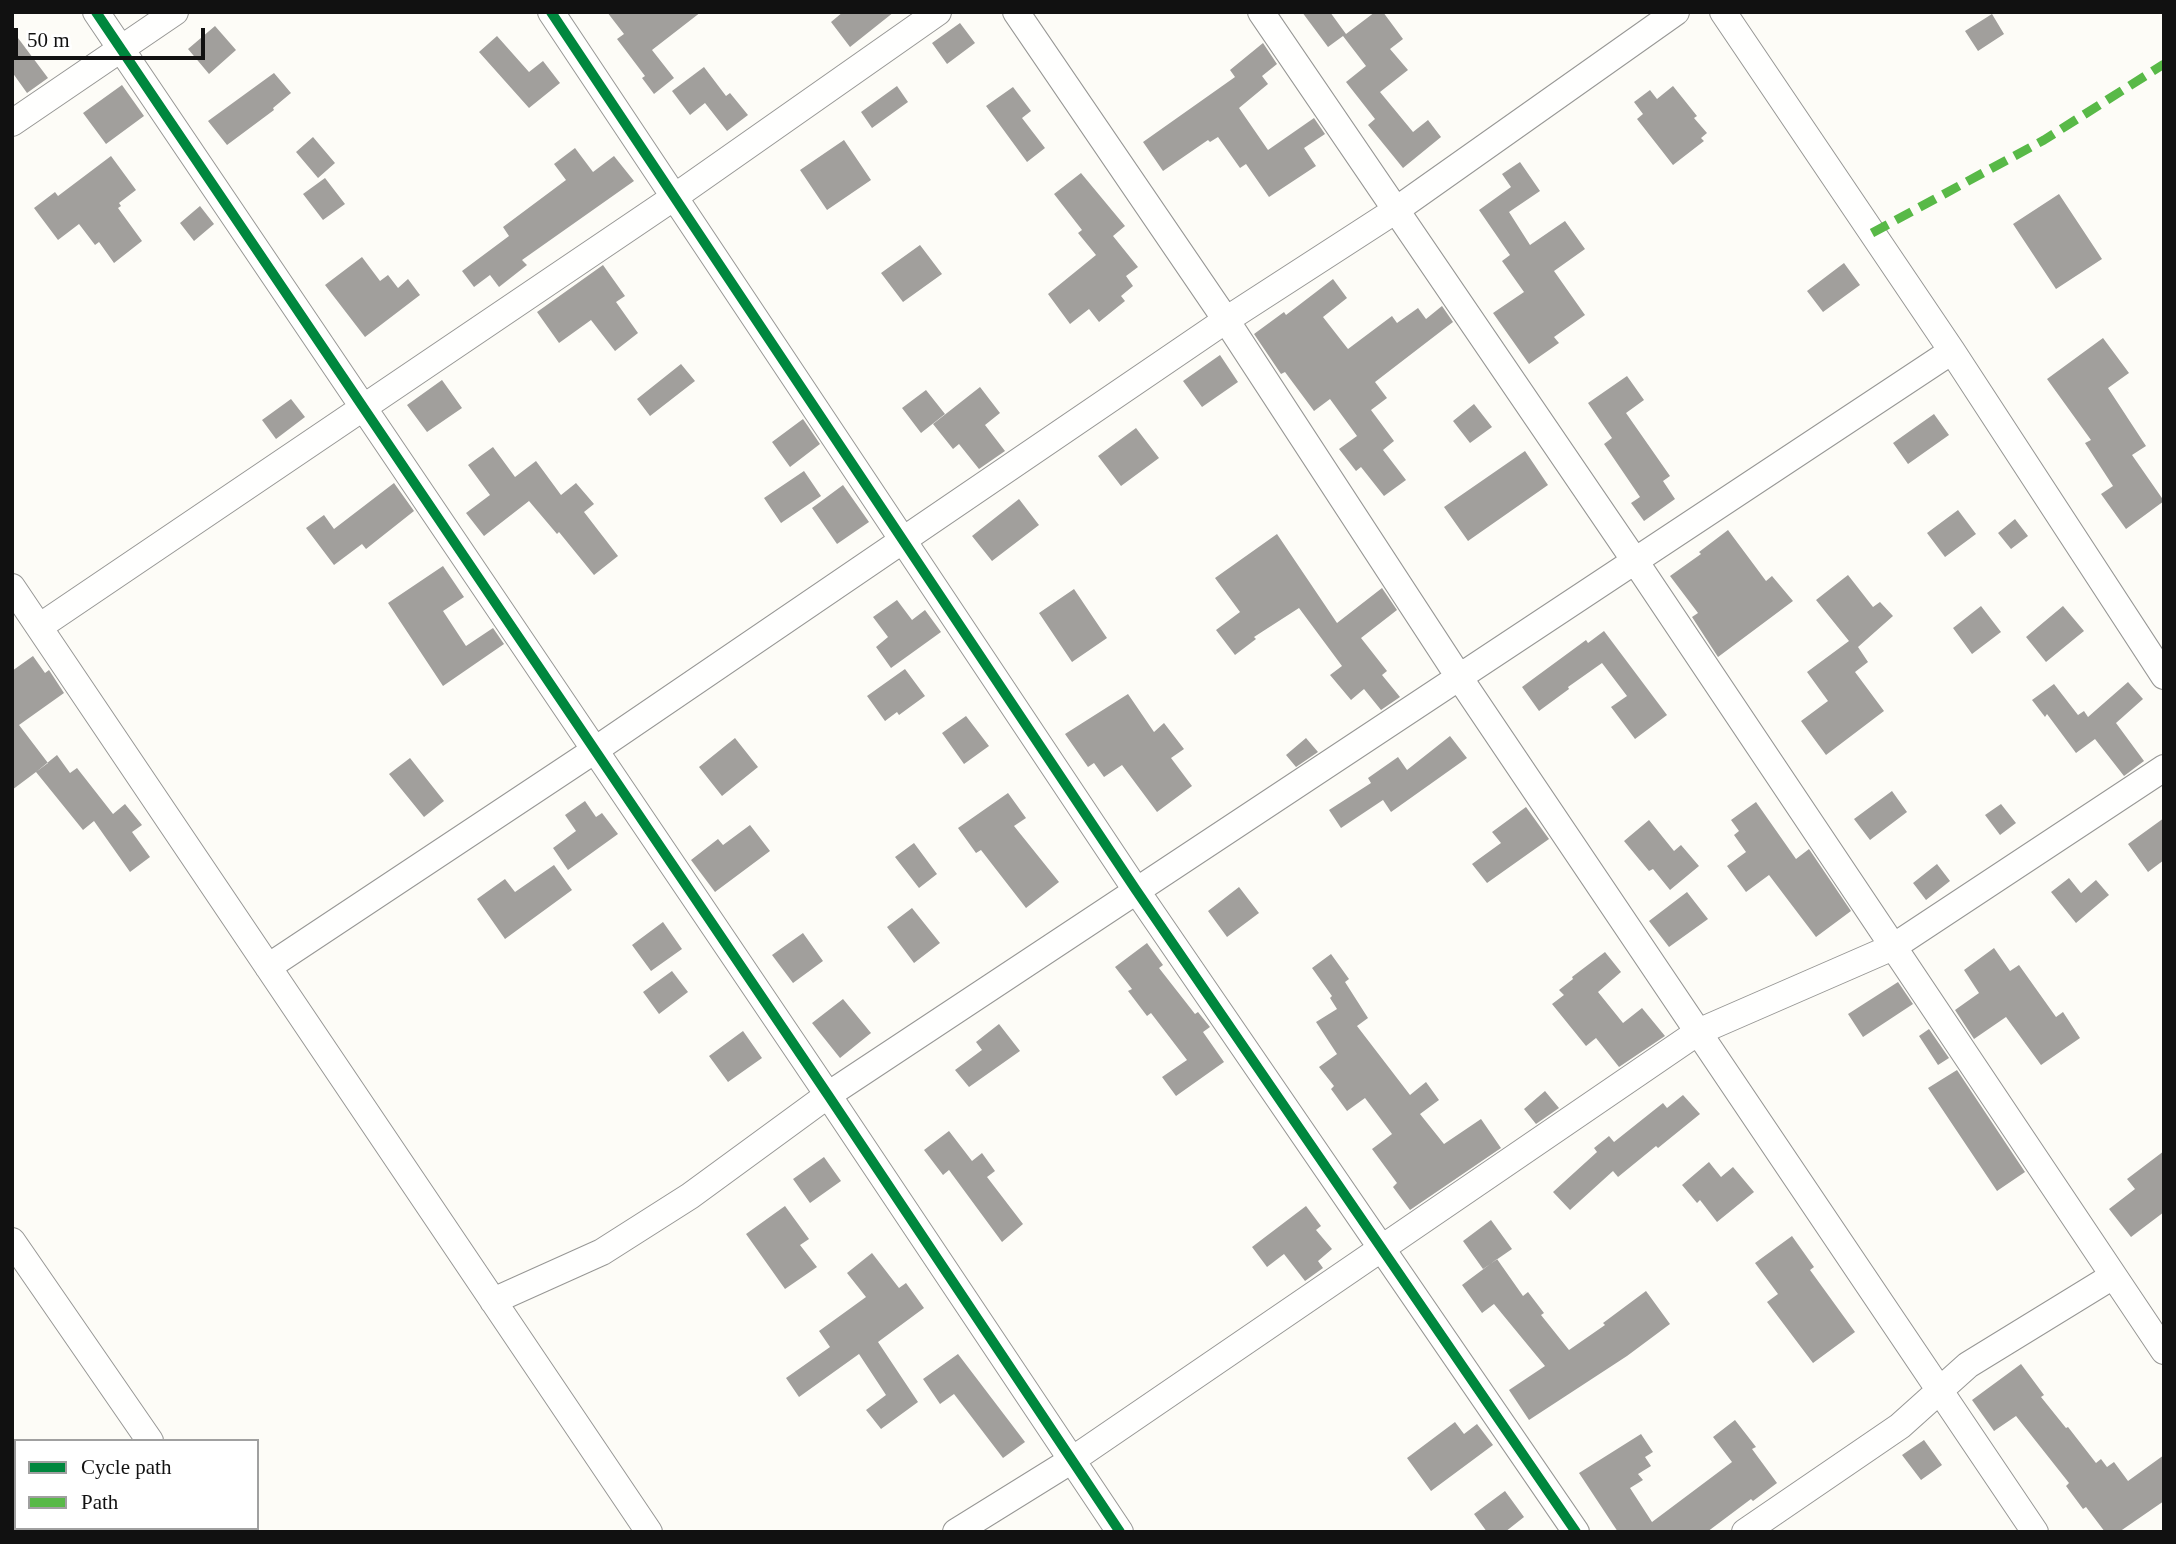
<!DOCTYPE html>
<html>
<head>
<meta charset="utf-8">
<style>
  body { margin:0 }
  #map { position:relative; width:2176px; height:1544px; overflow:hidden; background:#fdfcf7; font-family:Georgia,serif }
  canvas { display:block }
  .frame { position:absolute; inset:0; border:14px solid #111; pointer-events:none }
  .legend { position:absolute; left:14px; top:1439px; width:245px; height:91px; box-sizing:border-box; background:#fff; border:2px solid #a0a0a0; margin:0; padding:9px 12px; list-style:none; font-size:21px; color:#111 }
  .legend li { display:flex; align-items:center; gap:14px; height:35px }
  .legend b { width:35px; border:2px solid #a0a0a0 }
  .scale { position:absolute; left:14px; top:28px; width:191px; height:32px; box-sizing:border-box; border:4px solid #111; border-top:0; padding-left:9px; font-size:21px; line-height:24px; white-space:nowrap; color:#111; -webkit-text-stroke:5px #fff; paint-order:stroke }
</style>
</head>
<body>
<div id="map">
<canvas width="2176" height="1544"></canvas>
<div class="frame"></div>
<ul class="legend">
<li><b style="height:9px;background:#00873e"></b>Cycle path</li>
<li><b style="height:9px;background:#58b947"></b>Path</li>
</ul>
<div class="scale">50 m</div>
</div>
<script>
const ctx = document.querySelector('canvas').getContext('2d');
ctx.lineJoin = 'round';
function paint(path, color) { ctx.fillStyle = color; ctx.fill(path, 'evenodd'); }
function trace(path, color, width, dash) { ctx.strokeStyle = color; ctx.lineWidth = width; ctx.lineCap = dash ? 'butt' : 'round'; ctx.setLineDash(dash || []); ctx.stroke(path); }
const building = new Path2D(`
  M 607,12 L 701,12 L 652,50 L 674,78 L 654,94 L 642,78 L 645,76 L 617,39 L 624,34 Z
  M 843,12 L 894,12 L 850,47 L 831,22 Z
  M 1302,12 L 1330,12 L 1346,34 L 1375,12 L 1383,12 L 1403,39 L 1390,49 L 1408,70 L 1380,92 L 1413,132 L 1428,120 L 1441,137 L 1403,168 L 1368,125 L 1375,119 L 1346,82 L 1366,66 L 1343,36 L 1328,47 Z
  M 1992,14 L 2004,34 L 1978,51 L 1965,31 Z
  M 960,23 L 975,43 L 947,64 L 932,43 Z
  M 215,26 L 236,50 L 209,74 L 188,49 Z
  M 12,30 L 48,78 L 27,93 L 12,72 Z
  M 497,36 L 529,72 L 543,61 L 560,83 L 529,108 L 479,52 Z
  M 1263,43 L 1277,64 L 1262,76 L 1268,84 L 1239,108 L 1268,150 L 1314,118 L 1325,134 L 1304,148 L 1316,166 L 1269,197 L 1246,164 L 1240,168 L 1218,137 L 1210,142 L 1208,140 L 1163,171 L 1143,142 L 1235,77 L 1230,70 Z
  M 704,67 L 726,96 L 730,93 L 748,115 L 727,131 L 705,103 L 690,115 L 672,91 Z
  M 274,73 L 291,93 L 273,108 L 274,110 L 227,145 L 208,121 Z
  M 122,85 L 144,116 L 106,144 L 83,113 Z
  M 897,86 L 908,102 L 872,128 L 861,112 Z
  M 1673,86 L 1697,116 L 1694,118 L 1707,133 L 1701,138 L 1704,141 L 1673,165 L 1637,119 L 1643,114 L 1634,102 L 1650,90 L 1657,99 Z
  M 1013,87 L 1031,111 L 1022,118 L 1045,148 L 1027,162 L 986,106 Z
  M 313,137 L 335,163 L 318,178 L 296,152 Z
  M 844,140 L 871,180 L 827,210 L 800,170 Z
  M 575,148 L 593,172 L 614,156 L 634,181 L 522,260 L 527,265 L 499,287 L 490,275 L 474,287 L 462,271 L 509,236 L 503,227 L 566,180 L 554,164 Z
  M 111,156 L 136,190 L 119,203 L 121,206 L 118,208 L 142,241 L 114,263 L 99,242 L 95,245 L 79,224 L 58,240 L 34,208 L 55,192 L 58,196 Z
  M 1520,162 L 1540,191 L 1509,212 L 1530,245 L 1565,221 L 1585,249 L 1554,271 L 1585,315 L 1554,337 L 1559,343 L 1529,364 L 1493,313 L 1524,292 L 1502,261 L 1510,255 L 1479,210 L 1511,187 L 1502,174 Z
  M 1081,173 L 1125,226 L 1113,236 L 1138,267 L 1126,276 L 1133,286 L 1121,296 L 1125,301 L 1099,322 L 1089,309 L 1070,324 L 1048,294 L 1096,255 L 1078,233 L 1082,230 L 1054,194 Z
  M 325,178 L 345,204 L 323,220 L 303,194 Z
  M 2059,194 L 2102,259 L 2056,289 L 2013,224 Z
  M 200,206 L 214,224 L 194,241 L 180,223 Z
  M 920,245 L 942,274 L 903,302 L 881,273 Z
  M 362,257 L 380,281 L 388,275 L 398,288 L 408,279 L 420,295 L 365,337 L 325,285 Z
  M 1844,263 L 1860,285 L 1823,312 L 1807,291 Z
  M 603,265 L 625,296 L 616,302 L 638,333 L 615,351 L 591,320 L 559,343 L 537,312 Z
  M 1333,279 L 1347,298 L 1323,317 L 1348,349 L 1392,316 L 1397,323 L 1418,308 L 1426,319 L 1442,306 L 1453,322 L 1375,382 L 1387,398 L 1371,410 L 1394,441 L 1383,450 L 1406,480 L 1384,496 L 1361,467 L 1356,471 L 1339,449 L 1357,436 L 1330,399 L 1314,411 L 1285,372 L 1281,374 L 1254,334 L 1284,312 L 1286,315 Z
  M 2103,338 L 2129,373 L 2108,388 L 2146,446 L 2132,455 L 2164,501 L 2126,529 L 2101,494 L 2113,486 L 2085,443 L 2091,440 L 2047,379 Z
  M 1220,355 L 1238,382 L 1202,407 L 1183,381 Z
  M 681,364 L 695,381 L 650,416 L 637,399 Z
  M 1627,376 L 1644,400 L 1626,413 L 1670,476 L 1663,481 L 1675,499 L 1644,521 L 1631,503 L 1640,497 L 1604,444 L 1612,438 L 1588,403 Z
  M 442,380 L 462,408 L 427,432 L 407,405 Z
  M 980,387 L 1000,413 L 985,425 L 1005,451 L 979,469 L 959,444 L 953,449 L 933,424 Z
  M 926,390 L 945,414 L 921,433 L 902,408 Z
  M 291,399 L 305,417 L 276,439 L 262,420 Z
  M 1474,404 L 1492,427 L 1470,443 L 1453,421 Z
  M 1934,414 L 1949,435 L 1908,464 L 1893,443 Z
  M 803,419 L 820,444 L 790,467 L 772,442 Z
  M 1136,428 L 1159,458 L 1121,486 L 1098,456 Z
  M 493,447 L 515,477 L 536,461 L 561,495 L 576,483 L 594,504 L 584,512 L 618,556 L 594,575 L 559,532 L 557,534 L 529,501 L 484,536 L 466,513 L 490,495 L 468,465 Z
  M 1525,451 L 1548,485 L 1468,541 L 1444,507 Z
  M 804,471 L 821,496 L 781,523 L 764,498 Z
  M 394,483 L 414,511 L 366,549 L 362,544 L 334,565 L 306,528 L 324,515 L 334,529 Z
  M 843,485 L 869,522 L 837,544 L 812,508 Z
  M 1019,499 L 1039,525 L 992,561 L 972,536 Z
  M 1958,510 L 1976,534 L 1945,557 L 1927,533 Z
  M 2015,519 L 2028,536 L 2011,549 L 1998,533 Z
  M 1728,530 L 1766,581 L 1772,576 L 1793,601 L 1718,657 L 1692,617 L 1698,613 L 1670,576 L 1701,554 L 1699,552 Z
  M 1277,534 L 1337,623 L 1382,588 L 1397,610 L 1361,638 L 1387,671 L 1382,675 L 1400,697 L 1381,710 L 1364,689 L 1351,700 L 1330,675 L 1342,666 L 1299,608 L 1254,637 L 1256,639 L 1235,655 L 1216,630 L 1240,612 L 1215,578 Z
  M 443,566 L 464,597 L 443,611 L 466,646 L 493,628 L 504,644 L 443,686 L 388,603 Z
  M 1848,575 L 1873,607 L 1880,602 L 1893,616 L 1858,647 L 1868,662 L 1855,672 L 1884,711 L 1826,755 L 1801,721 L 1828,701 L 1807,672 L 1849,641 L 1816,600 Z
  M 1074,589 L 1107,638 L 1072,662 L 1039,613 Z
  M 897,600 L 912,620 L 925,610 L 941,632 L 891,668 L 876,647 L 888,637 L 873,617 Z
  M 1981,606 L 2001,632 L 1972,654 L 1953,628 Z
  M 2063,606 L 2084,631 L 2046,662 L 2026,637 Z
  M 1604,631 L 1667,715 L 1635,739 L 1611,707 L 1627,696 L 1602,663 L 1568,687 L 1569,689 L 1539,711 L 1522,687 L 1586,640 L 1588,643 Z
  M 33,656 L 45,673 L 49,670 L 64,693 L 19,725 L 48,763 L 12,790 L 12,671 Z
  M 905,669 L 925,696 L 899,715 L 897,712 L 885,721 L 867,696 Z
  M 2128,682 L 2143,699 L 2116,723 L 2144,761 L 2124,776 L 2095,739 L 2076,753 L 2047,714 L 2045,717 L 2032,700 L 2054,684 L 2078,715 L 2084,711 L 2088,717 Z
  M 1128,694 L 1154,732 L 1164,723 L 1184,749 L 1171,758 L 1192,786 L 1157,812 L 1122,765 L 1104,777 L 1094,763 L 1088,767 L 1065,734 Z
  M 966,716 L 989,746 L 964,764 L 942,733 Z
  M 1450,736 L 1467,758 L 1391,812 L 1383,800 L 1341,828 L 1329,810 L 1371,783 L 1368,778 L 1398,757 L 1407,770 Z
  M 735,738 L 758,767 L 722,796 L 699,767 Z
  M 1306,738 L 1318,752 L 1296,767 L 1286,755 Z
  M 57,755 L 70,773 L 77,768 L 113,814 L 125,804 L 142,825 L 132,832 L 150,857 L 130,872 L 94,821 L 83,830 L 36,772 Z
  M 410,758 L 444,801 L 424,817 L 389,774 Z
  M 1892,791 L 1907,812 L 1870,840 L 1854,819 Z
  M 1008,793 L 1026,818 L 1014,826 L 1059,882 L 1026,908 L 981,850 L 976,853 L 958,828 Z
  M 585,801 L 596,817 L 602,813 L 618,834 L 568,870 L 553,848 L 576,831 L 565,815 Z
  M 1756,802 L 1796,859 L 1809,849 L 1851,911 L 1816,937 L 1769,875 L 1746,892 L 1727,866 L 1746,852 L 1734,835 L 1739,831 L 1731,820 Z
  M 2001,804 L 2016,823 L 2000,835 L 1985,815 Z
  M 1526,807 L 1549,839 L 1487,883 L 1472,864 L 1501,843 L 1492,832 Z
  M 2164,818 L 2164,860 L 2148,872 L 2128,844 Z
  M 1649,820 L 1674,851 L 1681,845 L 1699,866 L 1670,890 L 1653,869 L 1649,871 L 1624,841 Z
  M 750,825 L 770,851 L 715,892 L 691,860 L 718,839 L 723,845 Z
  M 914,843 L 937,874 L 919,888 L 895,857 Z
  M 1937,864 L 1950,881 L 1926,900 L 1913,883 Z
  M 554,865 L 572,890 L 505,939 L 477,899 L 505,879 L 515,892 Z
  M 2069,878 L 2081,893 L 2096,880 L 2109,895 L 2076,923 L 2051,892 Z
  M 1239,887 L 1259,913 L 1227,937 L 1208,911 Z
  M 1687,892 L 1708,919 L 1669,947 L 1649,921 Z
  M 912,908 L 940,943 L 914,963 L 887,927 Z
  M 663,922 L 682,949 L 651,971 L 632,945 Z
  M 803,933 L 823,961 L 793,983 L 772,955 Z
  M 1147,943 L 1163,965 L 1159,968 L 1195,1014 L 1198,1012 L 1210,1027 L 1203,1032 L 1224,1062 L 1176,1096 L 1162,1077 L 1187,1060 L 1151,1013 L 1147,1016 L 1128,991 L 1132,989 L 1115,967 Z
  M 1994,948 L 2010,971 L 2019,965 L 2056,1017 L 2063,1012 L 2080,1038 L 2041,1065 L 2006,1017 L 1974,1039 L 1955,1010 L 1979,993 L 1964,970 Z
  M 1605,952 L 1621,972 L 1598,992 L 1623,1023 L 1642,1008 L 1665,1036 L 1619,1067 L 1596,1038 L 1586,1046 L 1552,1004 L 1564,995 L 1559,990 L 1573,979 L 1572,977 Z
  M 1331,954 L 1349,979 L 1345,982 L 1368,1018 L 1357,1026 L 1410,1095 L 1426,1082 L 1439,1100 L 1420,1114 L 1444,1144 L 1481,1119 L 1501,1148 L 1410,1210 L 1393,1187 L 1397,1183 L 1372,1149 L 1392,1134 L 1365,1098 L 1347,1111 L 1331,1089 L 1334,1086 L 1319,1067 L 1337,1054 L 1316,1022 L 1337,1009 L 1330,998 L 1332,996 L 1312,968 Z
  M 672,971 L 688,992 L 659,1014 L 643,992 Z
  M 1898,982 L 1913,1004 L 1863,1037 L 1848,1014 Z
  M 843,999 L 871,1033 L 840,1058 L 812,1023 Z
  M 999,1024 L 1020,1051 L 969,1087 L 955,1070 L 982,1050 L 976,1042 Z
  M 1929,1029 L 1949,1058 L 1938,1065 L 1919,1036 Z
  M 743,1031 L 762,1058 L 728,1082 L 709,1056 Z
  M 1957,1070 L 2025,1172 L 1997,1191 L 1928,1088 Z
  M 1545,1091 L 1559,1108 L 1536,1124 L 1524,1109 Z
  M 1683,1095 L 1700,1114 L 1658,1148 L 1656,1146 L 1618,1177 L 1613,1171 L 1570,1210 L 1553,1192 L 1597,1152 L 1594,1148 L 1609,1136 L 1614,1142 L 1663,1103 L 1667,1108 Z
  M 949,1131 L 972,1161 L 982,1153 L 995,1171 L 987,1177 L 1023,1224 L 1002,1242 L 949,1170 L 943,1175 L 924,1150 Z
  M 2164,1151 L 2164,1212 L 2131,1237 L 2109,1209 L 2135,1189 L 2127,1179 Z
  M 824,1157 L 841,1181 L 810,1203 L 793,1179 Z
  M 1709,1162 L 1721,1177 L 1733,1167 L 1754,1192 L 1717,1222 L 1700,1200 L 1697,1203 L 1682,1185 Z
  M 785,1206 L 809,1239 L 800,1245 L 817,1267 L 785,1289 L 746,1234 Z
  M 1306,1206 L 1321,1226 L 1316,1230 L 1332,1249 L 1318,1261 L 1323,1268 L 1305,1281 L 1284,1254 L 1267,1267 L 1252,1247 Z
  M 1491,1220 L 1512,1249 L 1483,1269 L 1463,1241 Z
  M 1792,1236 L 1814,1267 L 1810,1270 L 1855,1332 L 1813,1363 L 1767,1302 L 1778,1294 L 1755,1263 Z
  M 872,1253 L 899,1288 L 906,1283 L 924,1308 L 878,1342 L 918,1402 L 881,1429 L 866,1410 L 886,1395 L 859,1354 L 799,1397 L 786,1378 L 830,1347 L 819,1331 L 866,1297 L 847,1273 Z
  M 1497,1259 L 1523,1296 L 1528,1292 L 1544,1313 L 1541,1315 L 1569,1350 L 1605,1325 L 1603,1323 L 1646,1291 L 1670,1324 L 1627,1356 L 1529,1420 L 1509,1390 L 1545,1366 L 1494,1304 L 1482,1313 L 1462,1285 Z
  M 958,1354 L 1025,1442 L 1003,1458 L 954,1394 L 940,1404 L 923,1379 Z
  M 2021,1364 L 2044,1395 L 2041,1397 L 2066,1428 L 2068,1427 L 2096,1463 L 2101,1459 L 2107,1467 L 2114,1462 L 2128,1481 L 2164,1455 L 2164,1501 L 2119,1532 L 2105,1532 L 2086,1507 L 2083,1509 L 2066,1486 L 2069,1483 L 2016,1416 L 1994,1431 L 1972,1400 Z
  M 1735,1420 L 1756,1447 L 1752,1449 L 1777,1483 L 1753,1501 L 1751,1499 L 1707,1532 L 1618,1532 L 1579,1473 L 1641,1434 L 1653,1452 L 1645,1457 L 1651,1466 L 1638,1474 L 1643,1480 L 1630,1488 L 1652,1522 L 1732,1462 L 1713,1437 Z
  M 1455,1422 L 1464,1434 L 1477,1424 L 1493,1445 L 1431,1491 L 1407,1458 Z
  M 1924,1440 L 1942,1465 L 1921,1480 L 1902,1455 Z
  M 1505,1491 L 1524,1517 L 1505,1532 L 1487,1532 L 1474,1514 Z`);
const minor = new Path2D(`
  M 96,12 L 828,1095 L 1120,1532
  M 551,12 L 1136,890 L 1576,1532
  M 1016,12 L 1226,320 L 1459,677 L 2035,1532
  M 1261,12 L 1635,561 L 2164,1351
  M 1723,12 L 1952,351 L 2164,676
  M 12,123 L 175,12
  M 12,587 L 649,1532
  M 39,627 L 673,198 L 938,12
  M 268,967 L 595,750 L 1226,320 L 1396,210 L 1676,12
  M 12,1241 L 150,1441
  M 493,1301 L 602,1252 L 690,1196 L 828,1095 L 1952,351
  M 210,1528 L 212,1532
  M 956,1532 L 1072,1460 L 1698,1032 L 1893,947 L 2164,768
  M 1745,1532 L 1900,1426 L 1968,1365 L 2113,1276`);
const quiet = new Path2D(`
  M 1872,233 L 2044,140 L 2164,64`);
const cycleway = new Path2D(`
  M 96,12 L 828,1095 L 1120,1532
  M 551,12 L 1136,890 L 1576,1532`);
paint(building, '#a19f9c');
trace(minor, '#979795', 28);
trace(minor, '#fffffe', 26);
trace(quiet, '#58b947', 9, [18, 9]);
trace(cycleway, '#00873e', 10);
</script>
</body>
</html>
